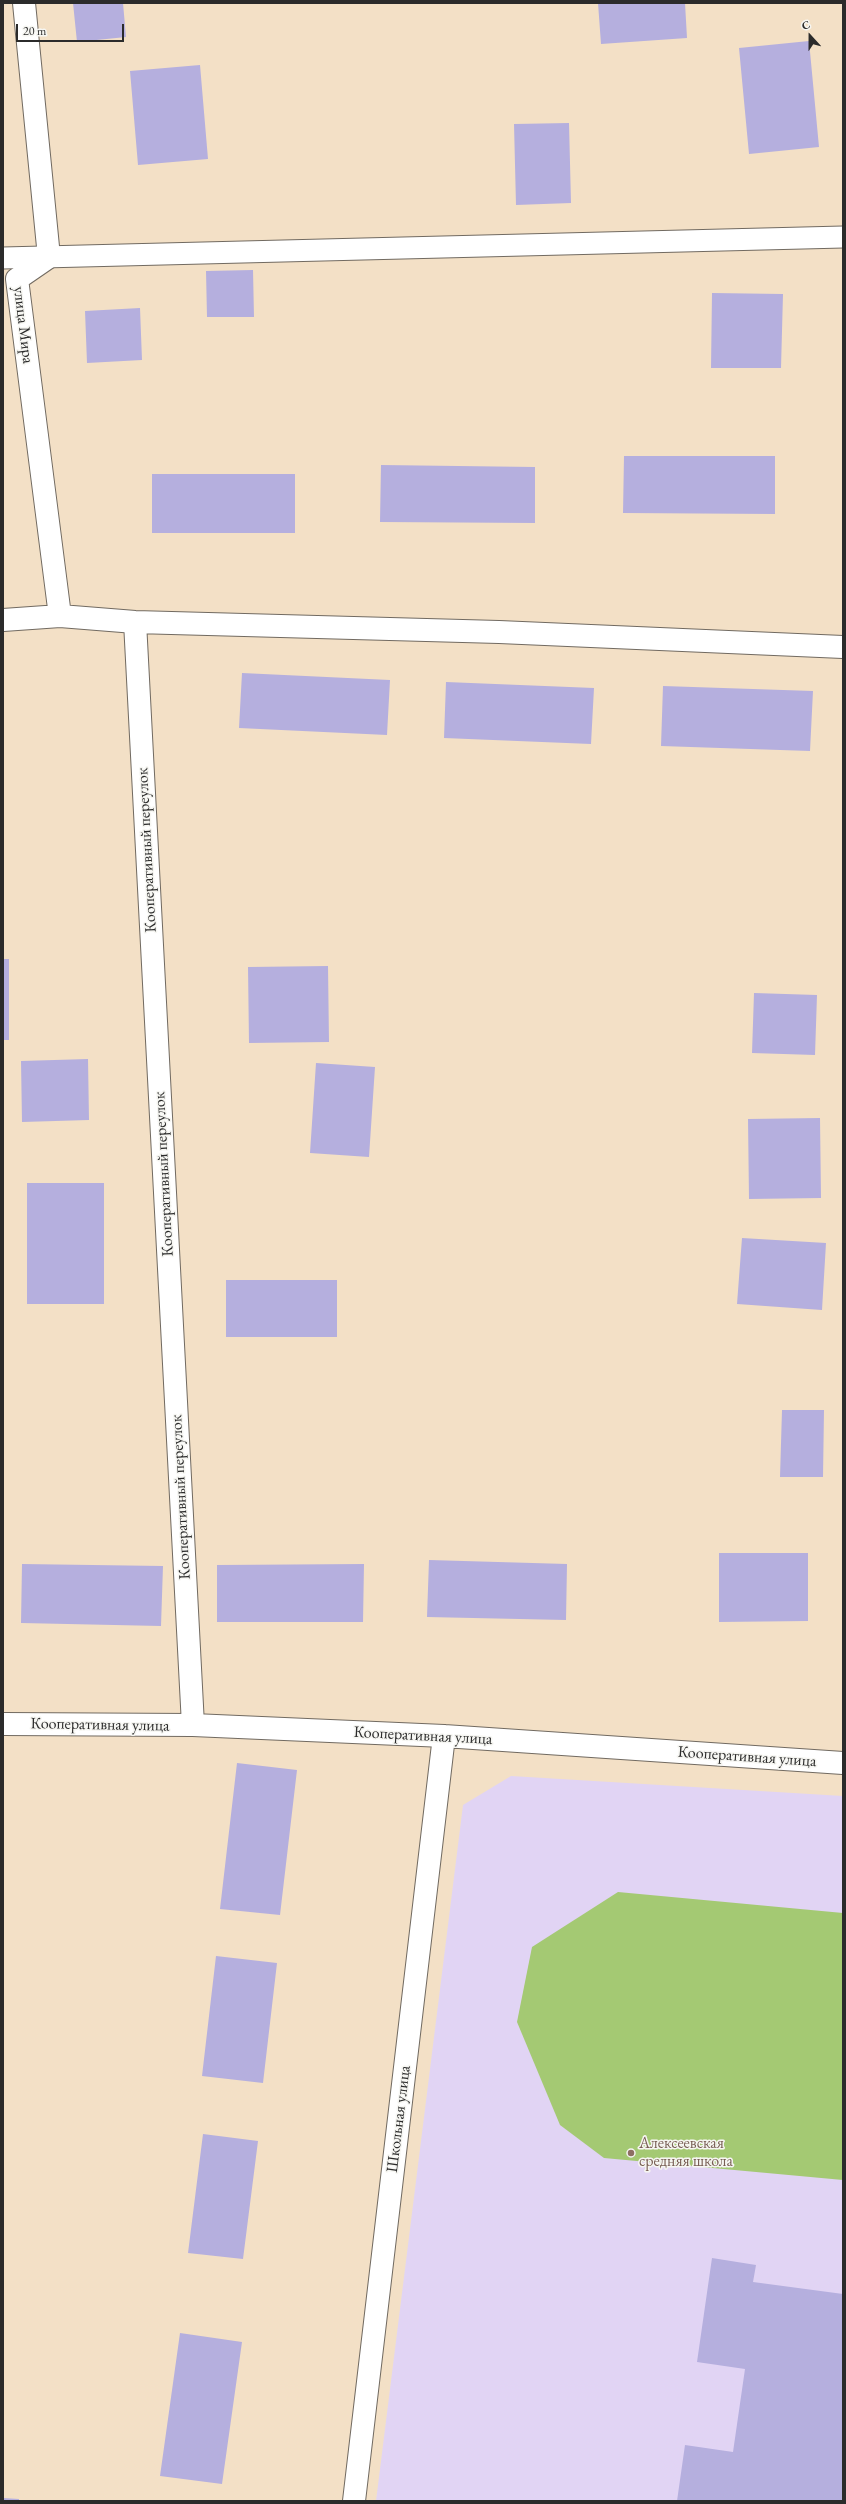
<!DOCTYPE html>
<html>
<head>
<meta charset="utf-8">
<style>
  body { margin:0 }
  #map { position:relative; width:846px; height:2504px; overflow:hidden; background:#f3e0c6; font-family:"EB Garamond",serif }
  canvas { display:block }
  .frame { position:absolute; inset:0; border:4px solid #2b2b2b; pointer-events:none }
  .north { position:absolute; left:790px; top:16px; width:40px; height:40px; -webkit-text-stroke:3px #f6f6f2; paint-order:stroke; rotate:339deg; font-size:11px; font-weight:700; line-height:16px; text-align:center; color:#2b2b2b }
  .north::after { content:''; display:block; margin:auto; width:14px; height:18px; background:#2b2b2b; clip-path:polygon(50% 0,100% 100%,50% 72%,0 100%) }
  .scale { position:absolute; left:16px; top:24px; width:108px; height:18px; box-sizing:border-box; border:2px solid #2b2b2b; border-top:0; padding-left:5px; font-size:12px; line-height:14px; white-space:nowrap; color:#2b2b2b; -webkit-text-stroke:3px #f6f6f2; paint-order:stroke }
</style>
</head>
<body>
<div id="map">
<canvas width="846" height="2504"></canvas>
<div class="frame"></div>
<div class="north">С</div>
<div class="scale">20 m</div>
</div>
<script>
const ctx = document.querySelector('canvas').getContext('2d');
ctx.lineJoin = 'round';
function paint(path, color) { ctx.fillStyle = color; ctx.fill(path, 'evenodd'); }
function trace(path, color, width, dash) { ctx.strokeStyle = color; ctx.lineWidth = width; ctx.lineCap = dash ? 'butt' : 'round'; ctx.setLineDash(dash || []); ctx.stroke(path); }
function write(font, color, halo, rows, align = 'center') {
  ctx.font = font + ' "EB Garamond",serif'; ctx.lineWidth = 3; ctx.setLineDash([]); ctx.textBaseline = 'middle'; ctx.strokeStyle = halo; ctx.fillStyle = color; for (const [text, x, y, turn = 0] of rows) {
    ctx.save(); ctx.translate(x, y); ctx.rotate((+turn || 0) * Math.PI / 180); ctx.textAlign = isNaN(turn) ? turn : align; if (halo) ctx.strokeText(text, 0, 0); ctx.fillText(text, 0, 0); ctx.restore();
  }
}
const built = new Path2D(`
  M 511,1776 L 843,1796 L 843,2501 L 376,2501 L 463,1805 Z`);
const green = new Path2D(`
  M 618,1892 L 843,1913 L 843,2180 L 604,2158 L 560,2125 L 517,2022 L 532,1947 Z`);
const building = new Path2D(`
  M 73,3 L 123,3 L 126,37 L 77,42 Z
  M 598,3 L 685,3 L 687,38 L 601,44 Z
  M 809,41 L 819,147 L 749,154 L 739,48 Z
  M 200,65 L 208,159 L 138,165 L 130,71 Z
  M 569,123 L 571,203 L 516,205 L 514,124 Z
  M 253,270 L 254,317 L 207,317 L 206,271 Z
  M 712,293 L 783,294 L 781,368 L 711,368 Z
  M 140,308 L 142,360 L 87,363 L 85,311 Z
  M 624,456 L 775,456 L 775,514 L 623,513 Z
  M 381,465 L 535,467 L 535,523 L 380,522 Z
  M 152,474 L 295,474 L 295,533 L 152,533 Z
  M 242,673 L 390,680 L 387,735 L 239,728 Z
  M 446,682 L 594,688 L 591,744 L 444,738 Z
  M 663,686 L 813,691 L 810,751 L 661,746 Z
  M 3,959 L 9,959 L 9,1040 L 3,1040 Z
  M 328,966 L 329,1042 L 249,1043 L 248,967 Z
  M 754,993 L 817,995 L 815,1055 L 752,1053 Z
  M 88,1059 L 89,1120 L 22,1122 L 21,1061 Z
  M 316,1063 L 375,1067 L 369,1157 L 310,1153 Z
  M 820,1118 L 821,1198 L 749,1199 L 748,1119 Z
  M 27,1183 L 104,1183 L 104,1304 L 27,1304 Z
  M 742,1238 L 826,1243 L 822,1310 L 737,1304 Z
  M 226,1280 L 337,1280 L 337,1337 L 226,1337 Z
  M 782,1410 L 824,1410 L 823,1477 L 780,1477 Z
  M 719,1553 L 808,1553 L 808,1621 L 719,1622 Z
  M 429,1560 L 567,1564 L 566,1620 L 427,1617 Z
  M 22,1564 L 163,1566 L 161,1626 L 21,1623 Z
  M 364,1564 L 363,1622 L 217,1622 L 217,1565 Z
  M 237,1763 L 297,1770 L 280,1915 L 220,1909 Z
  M 216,1956 L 277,1963 L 263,2083 L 202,2076 Z
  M 203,2134 L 258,2141 L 243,2259 L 188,2253 Z
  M 712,2258 L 756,2265 L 753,2282 L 843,2294 L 843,2501 L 677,2501 L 685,2445 L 733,2452 L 745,2369 L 697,2362 Z
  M 180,2333 L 242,2342 L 222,2484 L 160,2476 Z
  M 3,2498 L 19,2499 L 19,2501 L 3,2501 Z`);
const service = new Path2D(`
  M 3,258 L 843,237`);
const minor = new Path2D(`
  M 24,3 L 49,257 L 17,279 L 60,616
  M 3,620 L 60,616 L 135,622 L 499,632 L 843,647
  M 135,622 L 193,1725
  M 3,1724 L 193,1725 L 444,1736 L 843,1763
  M 354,2501 L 444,1736`);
const markers = [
  [631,2153,4,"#8d6e63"]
];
const streetNames = [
  ["улица Мира",23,325,83],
  ["Кооперативный переулок",147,850,-93],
  ["Кооперативный переулок",164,1174,-93],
  ["Кооперативный переулок",181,1497,-93],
  ["Кооперативная улица",100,1725,1],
  ["Кооперативная улица",423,1736,3],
  ["Кооперативная улица",747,1757,4],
  ["Школьная улица",399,2119,-83]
];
const educationNames = [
  ["Алексеевская",639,2144],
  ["средняя школа",639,2162]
];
paint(built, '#e1d4f4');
paint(green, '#a4c973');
paint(building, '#b5afde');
trace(service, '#716a61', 23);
trace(minor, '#716a61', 24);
trace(service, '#fff', 21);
trace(minor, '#fff', 22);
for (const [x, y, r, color] of markers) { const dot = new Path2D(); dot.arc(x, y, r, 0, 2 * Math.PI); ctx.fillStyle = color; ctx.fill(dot); trace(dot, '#f6f6f2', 1.5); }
write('16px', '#2b2b2b', '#f6f6f2', streetNames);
write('16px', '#785e54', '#f6f6f2', educationNames, 'left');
</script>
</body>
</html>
